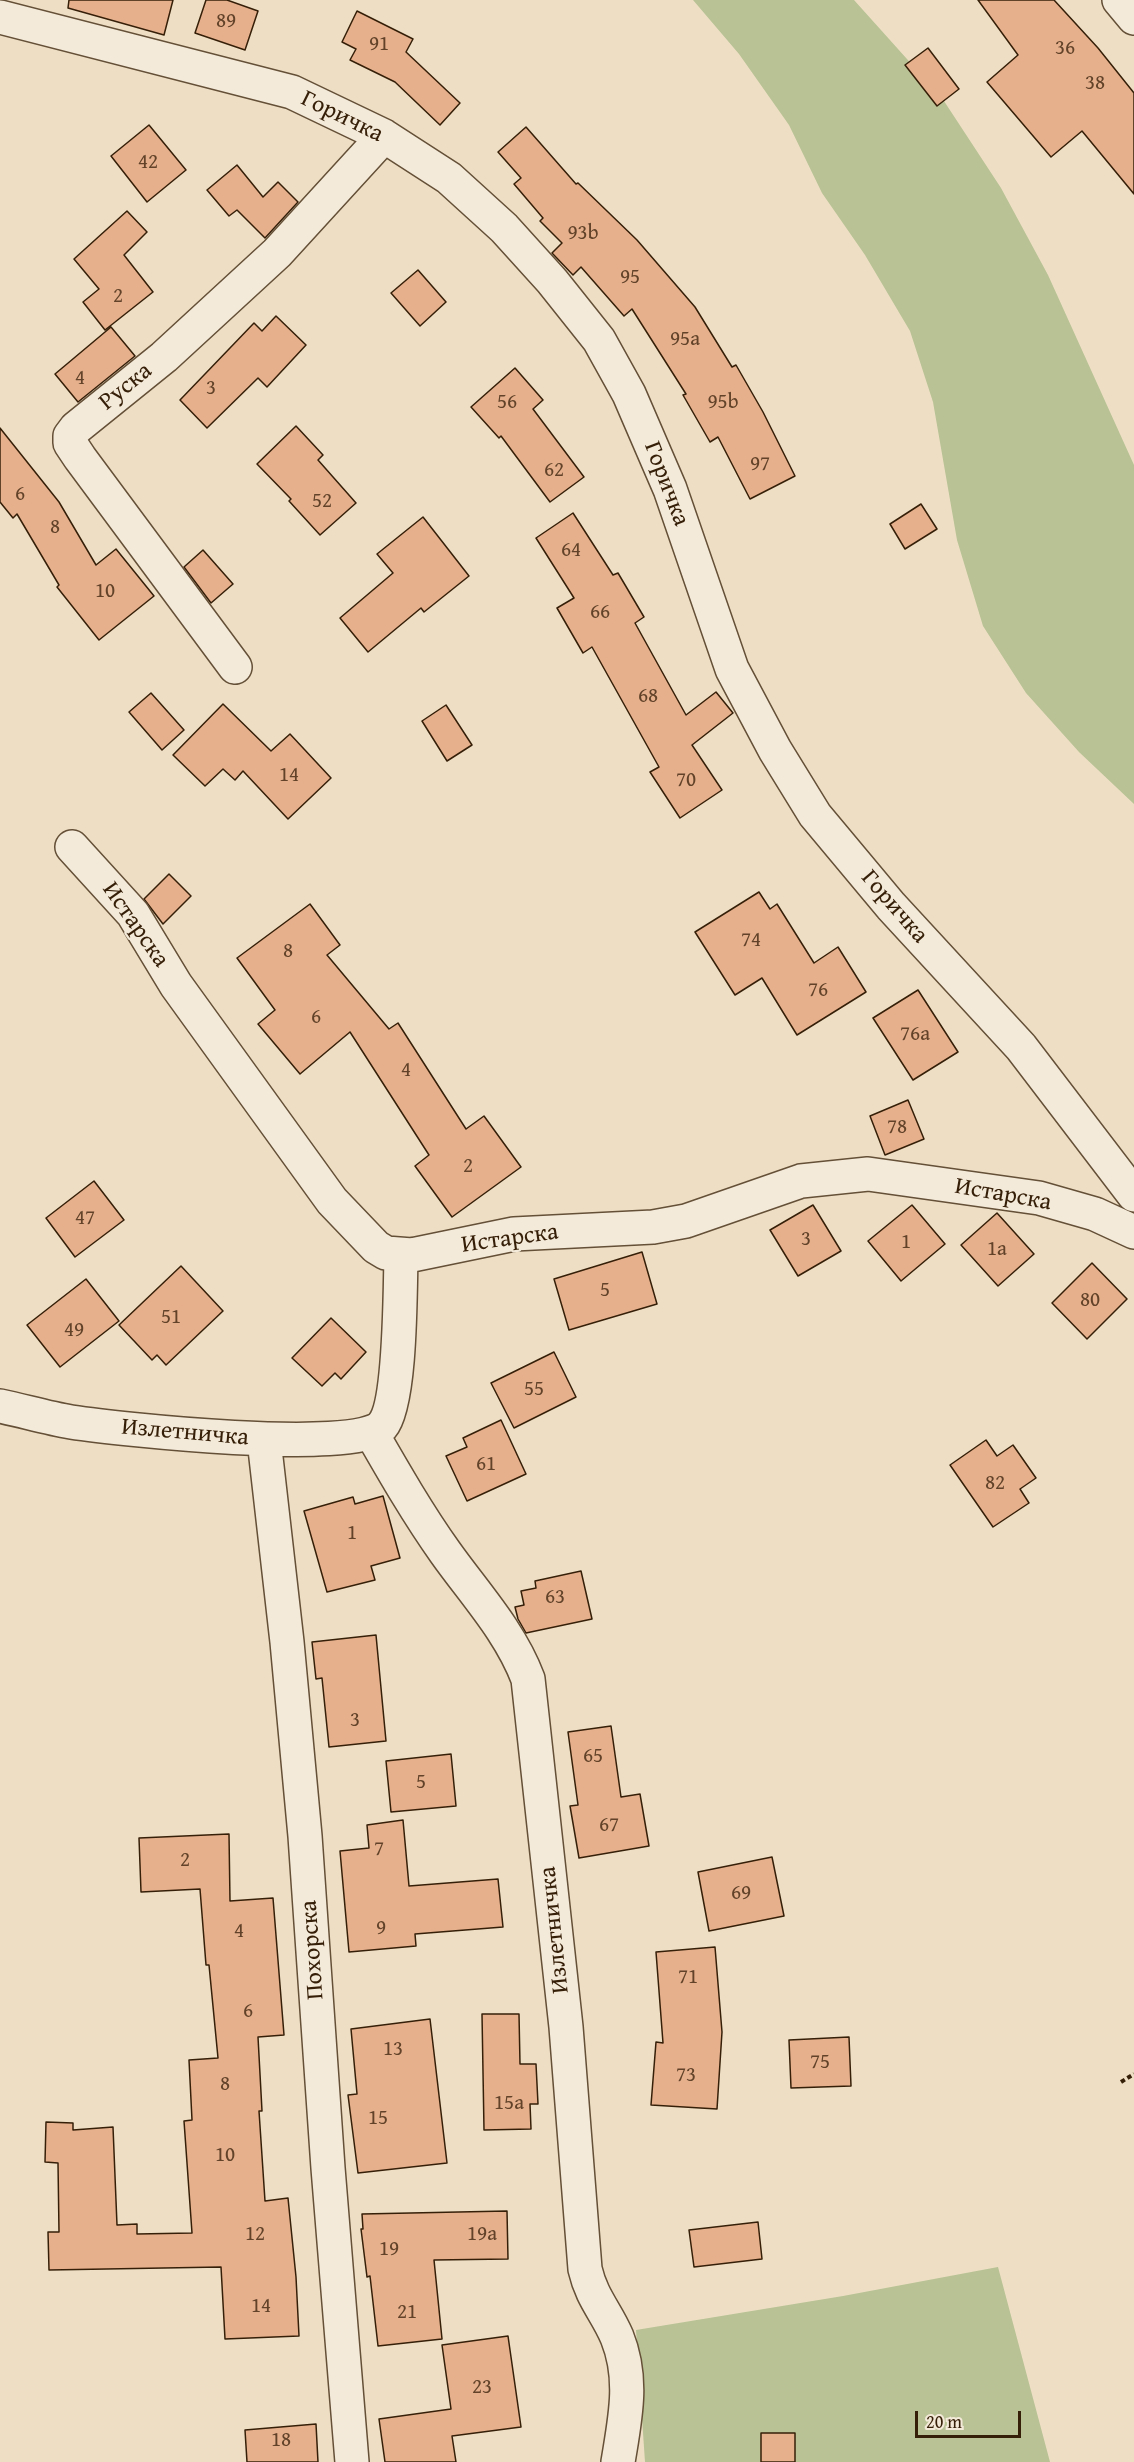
<!DOCTYPE html>
<html>
<head>
<meta charset="utf-8">
<style>
  body { margin:0 }
  #map { position:relative; width:1134px; height:2462px; overflow:hidden; background:#eedfc4; font-family:"Gentium Book Plus",serif }
  canvas { display:block }
  .scale { position:absolute; left:915px; top:2411px; width:106px; height:27px; box-sizing:border-box; border:3px solid #361f08; border-top:0; padding-left:8px; font-size:18px; line-height:21px; white-space:nowrap; color:#361f08; -webkit-text-stroke:4px #f4ead9; paint-order:stroke }
</style>
</head>
<body>
<div id="map">
<canvas width="1134" height="2462"></canvas>
<div class="scale">20 m</div>
</div>
<script>
const ctx = document.querySelector('canvas').getContext('2d');
ctx.lineJoin = 'round';
function paint(path, color) { ctx.fillStyle = color; ctx.fill(path, 'evenodd'); }
function trace(path, color, width, dash) { ctx.strokeStyle = color; ctx.lineWidth = width; ctx.lineCap = dash ? 'butt' : 'round'; ctx.setLineDash(dash || []); ctx.stroke(path); }
function write(font, color, halo, rows, align = 'center') {
  ctx.font = font + ' "Gentium Book Plus",serif'; ctx.lineWidth = 4.5; ctx.setLineDash([]); ctx.textBaseline = 'middle'; ctx.strokeStyle = halo; ctx.fillStyle = color; for (const [text, x, y, turn = 0] of rows) {
    ctx.save(); ctx.translate(x, y); ctx.rotate((+turn || 0) * Math.PI / 180); ctx.textAlign = isNaN(turn) ? turn : align; if (halo) ctx.strokeText(text, 0, 0); ctx.fillText(text, 0, 0); ctx.restore();
  }
}
const green = new Path2D(`
  M 693,0 L 854,0 L 942,98 L 1001,188 L 1048,275 L 1134,465 L 1134,804 L 1079,752 L 1026,693 L 983,626 L 957,540 L 933,402 L 910,331 L 865,255 L 822,193 L 789,125 L 739,54 Z
  M 998,2267 L 1050,2462 L 645,2462 L 636,2330 L 843,2296 Z`);
const building = new Path2D(`
  M 69,0 L 173,0 L 164,35 L 68,8 Z
  M 206,0 L 227,0 L 258,11 L 245,50 L 195,33 Z
  M 978,0 L 1054,0 L 1098,48 L 1134,93 L 1134,194 L 1082,131 L 1051,157 L 987,82 L 1018,55 Z
  M 357,11 L 413,39 L 406,52 L 460,103 L 440,125 L 395,82 L 350,60 L 356,49 L 342,42 Z
  M 928,48 L 959,89 L 937,106 L 905,65 Z
  M 149,125 L 186,170 L 147,202 L 111,156 Z
  M 526,127 L 576,184 L 578,183 L 637,240 L 695,307 L 732,367 L 736,365 L 763,412 L 795,476 L 750,499 L 718,437 L 710,442 L 683,395 L 686,394 L 632,309 L 624,316 L 581,267 L 573,275 L 552,253 L 562,243 L 540,221 L 543,218 L 514,184 L 521,178 L 498,152 Z
  M 237,165 L 263,197 L 278,182 L 298,202 L 265,238 L 237,210 L 229,216 L 207,190 Z
  M 127,211 L 147,232 L 124,255 L 153,292 L 105,330 L 83,302 L 99,289 L 74,259 Z
  M 418,270 L 446,302 L 420,326 L 391,293 Z
  M 276,316 L 306,345 L 267,387 L 258,378 L 207,428 L 180,400 L 254,323 L 262,331 Z
  M 111,327 L 135,356 L 78,402 L 55,374 Z
  M 515,368 L 543,400 L 533,409 L 584,477 L 550,502 L 501,436 L 499,438 L 471,407 Z
  M 296,426 L 323,455 L 318,460 L 356,503 L 320,535 L 289,501 L 291,499 L 257,464 Z
  M 0,428 L 59,502 L 96,565 L 116,549 L 154,596 L 99,640 L 57,587 L 59,585 L 17,514 L 13,518 L 0,502 Z
  M 921,504 L 937,529 L 905,549 L 890,524 Z
  M 573,513 L 613,575 L 618,573 L 644,617 L 635,623 L 686,715 L 716,692 L 733,713 L 692,745 L 722,790 L 680,818 L 650,772 L 659,767 L 592,647 L 583,653 L 557,608 L 574,598 L 536,538 Z
  M 423,517 L 469,576 L 424,612 L 421,608 L 368,652 L 340,618 L 393,573 L 377,554 Z
  M 203,550 L 233,584 L 211,603 L 184,567 Z
  M 151,693 L 184,730 L 162,750 L 129,712 Z
  M 223,704 L 271,751 L 290,734 L 331,778 L 288,819 L 243,771 L 235,780 L 223,769 L 205,786 L 173,755 Z
  M 446,705 L 472,745 L 447,761 L 422,721 Z
  M 169,874 L 191,896 L 163,924 L 144,899 Z
  M 759,892 L 770,909 L 777,904 L 814,963 L 838,947 L 866,992 L 797,1035 L 762,978 L 735,995 L 695,932 Z
  M 310,904 L 340,945 L 327,955 L 389,1029 L 398,1023 L 466,1129 L 484,1116 L 521,1167 L 452,1217 L 415,1166 L 429,1155 L 350,1032 L 300,1074 L 258,1024 L 275,1010 L 237,958 Z
  M 918,990 L 958,1052 L 913,1080 L 873,1018 Z
  M 908,1100 L 924,1139 L 885,1155 L 870,1116 Z
  M 94,1181 L 124,1220 L 75,1257 L 46,1218 Z
  M 813,1205 L 841,1251 L 798,1276 L 770,1230 Z
  M 912,1205 L 945,1244 L 901,1281 L 868,1241 Z
  M 997,1213 L 1034,1254 L 998,1286 L 961,1245 Z
  M 642,1252 L 657,1304 L 569,1330 L 554,1279 Z
  M 1092,1263 L 1127,1299 L 1087,1339 L 1052,1303 Z
  M 181,1266 L 223,1311 L 166,1365 L 157,1355 L 152,1360 L 119,1325 Z
  M 86,1279 L 119,1321 L 60,1367 L 27,1325 Z
  M 331,1318 L 366,1352 L 341,1379 L 335,1373 L 322,1386 L 292,1358 Z
  M 554,1352 L 576,1397 L 514,1428 L 491,1383 Z
  M 501,1420 L 526,1474 L 467,1501 L 446,1456 L 467,1447 L 463,1438 Z
  M 986,1440 L 997,1456 L 1013,1445 L 1036,1478 L 1020,1489 L 1029,1503 L 993,1527 L 950,1465 Z
  M 383,1496 L 400,1558 L 371,1566 L 375,1580 L 327,1592 L 304,1511 L 353,1497 L 355,1504 Z
  M 581,1571 L 592,1619 L 526,1633 L 518,1619 L 515,1607 L 524,1605 L 521,1591 L 536,1588 L 535,1581 Z
  M 376,1635 L 386,1741 L 329,1747 L 322,1678 L 316,1679 L 312,1642 Z
  M 611,1726 L 621,1797 L 640,1794 L 649,1846 L 579,1858 L 570,1806 L 578,1805 L 568,1732 Z
  M 451,1754 L 456,1806 L 391,1812 L 386,1761 Z
  M 403,1820 L 409,1886 L 498,1879 L 503,1927 L 415,1934 L 416,1946 L 349,1952 L 340,1851 L 369,1848 L 367,1825 Z
  M 229,1834 L 230,1901 L 273,1898 L 284,2035 L 258,2037 L 262,2111 L 259,2111 L 265,2201 L 288,2198 L 296,2277 L 299,2336 L 225,2339 L 221,2267 L 49,2270 L 48,2232 L 59,2232 L 58,2163 L 45,2162 L 46,2122 L 73,2123 L 73,2130 L 113,2127 L 117,2225 L 137,2224 L 137,2234 L 192,2233 L 184,2121 L 192,2120 L 189,2060 L 218,2058 L 209,1965 L 206,1965 L 200,1889 L 141,1892 L 139,1838 Z
  M 772,1857 L 784,1916 L 709,1931 L 698,1872 Z
  M 715,1947 L 722,2032 L 717,2109 L 651,2105 L 656,2042 L 663,2043 L 656,1952 Z
  M 482,2014 L 519,2014 L 520,2064 L 536,2064 L 538,2104 L 530,2104 L 531,2129 L 484,2130 Z
  M 430,2019 L 447,2163 L 358,2173 L 348,2095 L 357,2094 L 351,2029 Z
  M 849,2037 L 851,2086 L 791,2088 L 789,2040 Z
  M 507,2211 L 508,2259 L 434,2260 L 442,2339 L 378,2346 L 370,2276 L 367,2277 L 361,2229 L 363,2229 L 362,2214 Z
  M 758,2222 L 762,2259 L 694,2267 L 689,2230 Z
  M 508,2336 L 521,2427 L 452,2436 L 456,2462 L 385,2462 L 379,2419 L 451,2409 L 442,2345 Z
  M 316,2424 L 318,2462 L 247,2462 L 245,2430 Z
  M 761,2433 L 795,2433 L 795,2462 L 761,2462 Z`);
const path = new Path2D(`
  M 1121,2082 L 1134,2074`);
const minor = new Path2D(`
  M 1119,0 L 1134,18
  M 0,17 L 292,92 L 384,136 L 449,178 L 504,228 L 552,281 L 599,340 L 629,394 L 670,489 L 732,669 L 775,750 L 815,815 L 891,906 L 1021,1047 L 1134,1195
  M 235,667 L 80,458 L 70,443 L 70,436 L 76,428 L 164,357 L 277,253 L 384,136
  M 72,847 L 133,914 L 176,985 L 332,1201 L 376,1247 L 386,1253 L 412,1255 L 514,1234 L 653,1227 L 686,1221 L 801,1181 L 868,1174 L 1039,1198 L 1095,1214 L 1134,1232
  M 0,1406 C 24,1411 47,1418 71,1422 C 117,1429 356,1455 382,1426 C 401,1405 400,1288 401,1256
  M 372,1434 C 395,1474 418,1514 445,1552 C 474,1593 510,1631 528,1679 L 566,2027 L 585,2269 C 592,2299 606,2311 617,2337 C 634,2379 625,2419 618,2462
  M 264,1440 L 287,1642 L 305,1836 L 328,2168 L 352,2462`);
const numberNames = [
  ["89",226,22],
  ["91",379,45],
  ["36",1065,49],
  ["38",1095,84],
  ["42",148,163],
  ["93b",583,234],
  ["95",630,278],
  ["2",118,297],
  ["95a",685,340],
  ["4",80,379],
  ["3",211,389],
  ["56",507,403],
  ["95b",723,403],
  ["97",760,465],
  ["62",554,471],
  ["6",20,495],
  ["52",322,502],
  ["8",55,528],
  ["64",571,551],
  ["10",105,592],
  ["66",600,613],
  ["68",648,697],
  ["14",289,776],
  ["70",686,781],
  ["74",751,941],
  ["8",288,952],
  ["76",818,991],
  ["6",316,1018],
  ["76a",915,1035],
  ["4",406,1071],
  ["78",897,1128],
  ["2",468,1167],
  ["47",85,1219],
  ["3",806,1240],
  ["1",906,1243],
  ["1a",997,1250],
  ["5",605,1291],
  ["80",1090,1301],
  ["51",171,1318],
  ["49",74,1331],
  ["55",534,1390],
  ["61",486,1465],
  ["82",995,1484],
  ["1",352,1534],
  ["63",555,1598],
  ["3",355,1721],
  ["65",593,1757],
  ["5",421,1783],
  ["67",609,1826],
  ["7",379,1850],
  ["2",185,1861],
  ["69",741,1894],
  ["9",381,1929],
  ["4",239,1932],
  ["71",688,1978],
  ["6",248,2012],
  ["13",393,2050],
  ["75",820,2063],
  ["73",686,2076],
  ["8",225,2085],
  ["15a",509,2104],
  ["15",378,2119],
  ["10",225,2156],
  ["12",255,2235],
  ["19a",482,2235],
  ["19",389,2250],
  ["14",261,2307],
  ["21",407,2313],
  ["23",482,2388],
  ["18",281,2441]
];
const streetNames = [
  ["Горичка",342,117,26],
  ["Руска",126,387,-39],
  ["Горичка",666,484,69],
  ["Горичка",894,907,49],
  ["Истарска",135,925,55],
  ["Истарска",1003,1195,10],
  ["Истарска",510,1239,-8],
  ["Излетничка",185,1433,5],
  ["Излетничка",555,1930,-96],
  ["Похорска",313,1950,-94]
];
paint(green, '#b8c295');
paint(building, '#e6b08d');
trace(building, '#361f08', 1.5);
trace(minor, '#644f37', 36);
trace(path, '#361f08', 4, [4.5, 3]);
trace(minor, '#f4ead9', 33);
write('21px', '#624329', null, numberNames);
write('24px', '#361f08', '#f4ead9', streetNames);
</script>
</body>
</html>
